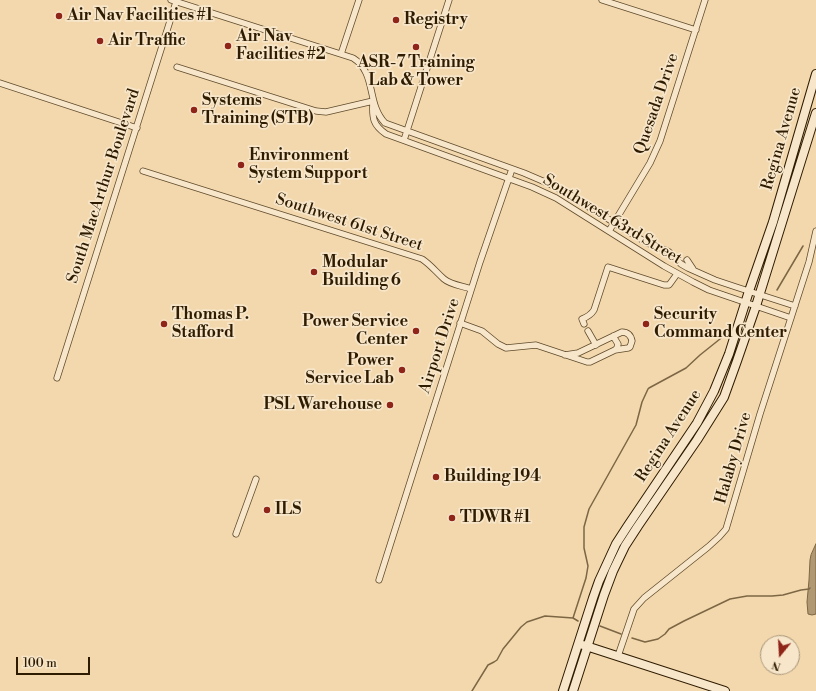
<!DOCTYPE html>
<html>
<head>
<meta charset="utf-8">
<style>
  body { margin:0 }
  #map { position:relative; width:816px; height:691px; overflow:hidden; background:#f3d8ad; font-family:"Libre Bodoni",serif }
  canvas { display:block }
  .north { position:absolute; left:760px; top:635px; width:40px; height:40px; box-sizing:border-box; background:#f7e6ca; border:1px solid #a79579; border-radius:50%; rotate:198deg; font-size:11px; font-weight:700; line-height:16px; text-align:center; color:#2e1b00 }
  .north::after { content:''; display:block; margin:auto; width:14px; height:18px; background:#8f2418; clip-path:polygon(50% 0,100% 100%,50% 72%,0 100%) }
  .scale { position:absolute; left:16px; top:657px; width:74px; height:18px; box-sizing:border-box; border:2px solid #2e1b00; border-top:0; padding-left:5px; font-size:12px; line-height:14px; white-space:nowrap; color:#2e1b00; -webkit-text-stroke:3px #f7e6ca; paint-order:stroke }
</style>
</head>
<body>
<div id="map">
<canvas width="816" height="691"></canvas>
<div class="north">N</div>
<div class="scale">100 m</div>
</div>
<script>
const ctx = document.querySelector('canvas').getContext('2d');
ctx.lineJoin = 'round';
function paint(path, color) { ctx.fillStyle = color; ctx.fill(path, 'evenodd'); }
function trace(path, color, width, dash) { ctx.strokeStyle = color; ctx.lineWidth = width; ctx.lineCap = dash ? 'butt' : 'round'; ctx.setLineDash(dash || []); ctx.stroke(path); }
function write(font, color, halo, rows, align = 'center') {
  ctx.font = font + ' "Libre Bodoni",serif'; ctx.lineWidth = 3.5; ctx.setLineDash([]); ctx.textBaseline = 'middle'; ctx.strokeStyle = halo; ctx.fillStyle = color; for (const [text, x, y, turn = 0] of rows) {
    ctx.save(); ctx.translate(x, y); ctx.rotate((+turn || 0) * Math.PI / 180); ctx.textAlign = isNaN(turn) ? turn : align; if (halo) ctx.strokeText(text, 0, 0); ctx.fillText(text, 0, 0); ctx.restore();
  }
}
const water = new Path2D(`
  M 816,544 L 816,614 L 812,615 L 808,614 L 807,602 L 809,580 L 810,560 L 811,555 Z`);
const stream = new Path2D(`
  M 777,290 L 803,246
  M 573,618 L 578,621
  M 600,626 L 621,634
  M 632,638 L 645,642 L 658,639 L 665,634 L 669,629 L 684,621 L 730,599 L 747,596 L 772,596 L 783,595 L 801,590 L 809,589 L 810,588
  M 472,691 L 488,665 L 494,662 L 497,660 L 503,649 L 521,627 L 527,622 L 545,616 L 573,618 L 586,578 L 588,566 L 584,548 L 584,527 L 589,509 L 636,425 L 642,402 L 648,389 L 649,388 L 686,368 L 700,355 L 725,335`);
const street = new Path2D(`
  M 171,0 L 353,58 C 377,73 366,103 385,123 L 524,173 L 552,185 L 571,196 L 647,243 L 665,250 L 669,252 L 681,264 L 688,268 L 715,280 L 736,287 L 795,306
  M 602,0 L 696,30
  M 341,54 L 359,0
  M 177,67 L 316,111 L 326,112 L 373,101
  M 0,83 L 137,128
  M 373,103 C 372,118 373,125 386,134 L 532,187 L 556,198 L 664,266 L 693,282 L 709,290 L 791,318
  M 404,140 L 449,0
  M 143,171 L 422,259 C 431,265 436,272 444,279 C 451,285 463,286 471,289
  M 609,231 L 650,163 L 660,141 L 705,0
  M 687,260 L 693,269
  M 460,323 L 482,331 L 498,344 L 506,348 L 536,345 L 587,362 L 590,362 L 615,350 L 628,348 L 630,347 L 632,341 C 631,336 628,332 622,332 L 578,353 L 565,355
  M 584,324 L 582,319 C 587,317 591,315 594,310 L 608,267 L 664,285 L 669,285 L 677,274
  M 588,331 L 596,345
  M 613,336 L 618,344 L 617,348 L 615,350
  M 57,378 L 176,2
  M 236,534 L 256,479
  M 379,580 L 480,262 L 512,169
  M 618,656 L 634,609 L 644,598 L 708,547 L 719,537 L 726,529 L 760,414 L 809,262 L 816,231`);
const secondary = new Path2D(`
  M 583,645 L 725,691
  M 563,691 L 593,598 L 599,581 L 616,544 L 627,527 L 697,423 L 714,391 L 729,354 L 749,291 L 773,222 L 816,74
  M 573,691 L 604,595 L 613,571 L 625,546 L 638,526 L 697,440 L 724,397 L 737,361 L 756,306 L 816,113`);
const markers = [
  [59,16,4,"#8f2418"],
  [396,20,4,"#8f2418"],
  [100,41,4,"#8f2418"],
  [228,46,4,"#8f2418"],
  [416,47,4,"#8f2418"],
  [194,110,4,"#8f2418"],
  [241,165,4,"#8f2418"],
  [314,272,4,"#8f2418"],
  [164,324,4,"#8f2418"],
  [646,324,4,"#8f2418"],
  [416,331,4,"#8f2418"],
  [402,370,4,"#8f2418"],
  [390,405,4,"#8f2418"],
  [436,477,4,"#8f2418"],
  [267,510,4,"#8f2418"],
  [452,518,4,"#8f2418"]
];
const poiNames = [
  ["Air Nav Facilities #1",67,16],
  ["Registry",404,20],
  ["Air Nav",236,37],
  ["Facilities #2",236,55],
  ["Air Traffic",108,41],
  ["ASR-7 Training",416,63,"center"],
  ["Lab & Tower",416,81,"center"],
  ["Systems",202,101],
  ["Training (STB)",202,119],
  ["Environment",249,156],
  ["System Support",249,174],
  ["Modular",322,263],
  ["Building 6",322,281],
  ["Thomas P.",172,315],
  ["Stafford",172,333],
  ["Security",654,315],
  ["Command Center",654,333],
  ["Power Service",408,322,"right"],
  ["Center",408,340,"right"],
  ["Power",394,361,"right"],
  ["Service Lab",394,379,"right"],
  ["PSL Warehouse",382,405,"right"],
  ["Building 194",444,477],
  ["ILS",275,510],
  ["TDWR #1",460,518]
];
const streetNames = [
  ["Quesada Drive",657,104,-71],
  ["Regina Avenue",782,139,-74],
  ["South MacArthur Boulevard",104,186,-72],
  ["Southwest 63rd Street",612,220,31],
  ["Southwest 61st Street",349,223,18],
  ["Airport Drive",440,346,-72],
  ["Regina Avenue",669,436,-57],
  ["Halaby Drive",734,458,-74]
];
paint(water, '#b09872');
trace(water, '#7c6644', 1);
trace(stream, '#7c6644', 1.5);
trace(street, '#5f4a2b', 7);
trace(secondary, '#2e1b00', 10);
trace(street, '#f7e6ca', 5.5);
trace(secondary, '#f7e6ca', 8);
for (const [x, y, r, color] of markers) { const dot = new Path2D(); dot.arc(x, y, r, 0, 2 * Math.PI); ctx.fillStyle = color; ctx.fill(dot); trace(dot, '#f7e6ca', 1.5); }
write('bold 16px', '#2e1b00', '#f7e6ca', poiNames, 'left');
write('16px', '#2e1b00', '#f7e6ca', streetNames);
</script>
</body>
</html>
